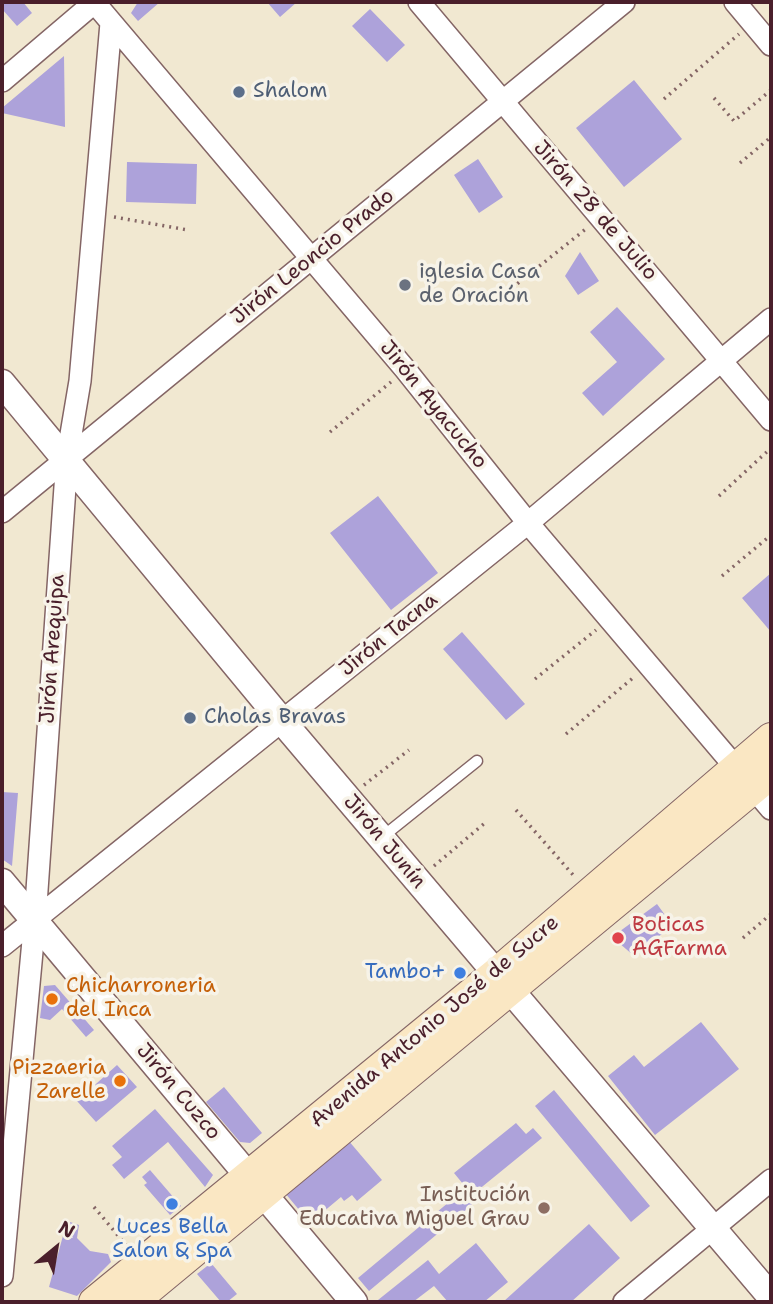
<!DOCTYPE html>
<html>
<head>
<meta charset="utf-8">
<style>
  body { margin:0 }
  #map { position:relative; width:773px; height:1304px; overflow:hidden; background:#f1e8d1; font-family:"Shantell Sans",sans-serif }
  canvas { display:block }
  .frame { position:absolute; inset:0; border:4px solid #4a1f2b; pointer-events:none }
  .north { position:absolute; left:21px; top:1213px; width:70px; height:70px; -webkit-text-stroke:5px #f7f3e8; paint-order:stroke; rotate:30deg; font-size:19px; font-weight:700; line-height:28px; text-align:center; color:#4a1f2b }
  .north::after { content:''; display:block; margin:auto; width:24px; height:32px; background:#4a1f2b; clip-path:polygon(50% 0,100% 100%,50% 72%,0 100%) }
</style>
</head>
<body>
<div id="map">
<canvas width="773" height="1304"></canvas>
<div class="frame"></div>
<div class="north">N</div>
</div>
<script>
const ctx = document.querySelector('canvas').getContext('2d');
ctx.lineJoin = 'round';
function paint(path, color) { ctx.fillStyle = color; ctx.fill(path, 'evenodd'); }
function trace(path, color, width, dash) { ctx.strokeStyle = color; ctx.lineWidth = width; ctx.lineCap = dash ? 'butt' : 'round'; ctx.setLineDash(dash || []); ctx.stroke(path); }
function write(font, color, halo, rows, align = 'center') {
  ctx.font = font + ' "Shantell Sans",sans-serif'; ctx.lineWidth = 7; ctx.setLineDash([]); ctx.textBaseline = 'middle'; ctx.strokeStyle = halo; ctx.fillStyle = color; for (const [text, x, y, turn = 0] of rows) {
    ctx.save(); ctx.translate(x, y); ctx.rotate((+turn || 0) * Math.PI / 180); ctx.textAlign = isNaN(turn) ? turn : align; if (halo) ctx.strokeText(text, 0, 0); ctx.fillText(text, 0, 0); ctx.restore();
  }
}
const building = new Path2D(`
  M 2,2 L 23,2 L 32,13 L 17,26 L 2,9 Z
  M 138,2 L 160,2 L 138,21 L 131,13 Z
  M 267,2 L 297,2 L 280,17 Z
  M 370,9 L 405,45 L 387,62 L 352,26 Z
  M 64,56 L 65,127 L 2,113 L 2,108 Z
  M 634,80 L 682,139 L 624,187 L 576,128 Z
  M 478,159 L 503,197 L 479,213 L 454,175 Z
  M 127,162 L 197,164 L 196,204 L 126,202 Z
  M 580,252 L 599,281 L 578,295 L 565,276 Z
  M 617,307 L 665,359 L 603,416 L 582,393 L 617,362 L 590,332 Z
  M 378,496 L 438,573 L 391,610 L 330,533 Z
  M 771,573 L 771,632 L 742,598 Z
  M 462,632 L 525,704 L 506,720 L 443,649 Z
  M 2,792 L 18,793 L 12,866 L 2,859 Z
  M 657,904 L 673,926 L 633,955 L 612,937 Z
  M 55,985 L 94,1030 L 86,1037 L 62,1009 L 50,1020 L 40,1018 L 44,986 Z
  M 701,1022 L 739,1069 L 655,1135 L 608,1076 L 634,1055 L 644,1067 Z
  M 117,1065 L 137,1087 L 96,1122 L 77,1101 Z
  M 224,1087 L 262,1133 L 250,1143 L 240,1142 L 206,1102 Z
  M 554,1090 L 650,1206 L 631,1222 L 535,1106 Z
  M 155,1109 L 213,1175 L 205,1187 L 168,1142 L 124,1179 L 112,1165 L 122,1157 L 112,1146 Z
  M 516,1123 L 526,1134 L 533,1128 L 542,1138 L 472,1195 L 454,1173 Z
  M 348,1140 L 382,1180 L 357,1201 L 352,1195 L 344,1201 L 341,1197 L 310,1223 L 285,1193 Z
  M 150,1170 L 181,1206 L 170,1215 L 144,1185 L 147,1183 L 142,1177 Z
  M 461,1192 L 472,1205 L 369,1291 L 358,1278 Z
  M 67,1221 L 79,1225 L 77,1238 L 90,1251 L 108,1254 L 111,1262 L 77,1296 L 49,1287 Z
  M 589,1224 L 620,1258 L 571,1302 L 503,1302 Z
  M 476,1243 L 508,1282 L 484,1302 L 448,1302 L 434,1286 L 413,1302 L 378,1300 L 428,1260 L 439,1274 Z
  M 211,1263 L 237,1294 L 227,1302 L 221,1302 L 197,1274 Z`);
const path = new Path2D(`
  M 714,98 L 734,121 L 771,90
  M 664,99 L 739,34
  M 740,163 L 771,137
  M 114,217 L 188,230
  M 512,288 L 587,228
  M 330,432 L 391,382
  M 719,496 L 771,448
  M 722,576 L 771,535
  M 535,679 L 596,630
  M 566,734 L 634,677
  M 364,785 L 409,750
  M 516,810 L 575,877
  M 434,866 L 486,822
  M 743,938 L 771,914
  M 94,1207 L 126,1245`);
const service = new Path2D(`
  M 381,838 L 477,761`);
const minor = new Path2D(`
  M 94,2 L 405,369 L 528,523 L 771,809
  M 419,2 L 771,420
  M 735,2 L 771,45
  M 2,81 L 95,2
  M 2,512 L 624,2
  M 2,946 L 528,523 L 771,319
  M 2,1276 L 35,919 L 67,458 L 80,381 L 111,23
  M 624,1302 L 771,1180`);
const tertiary = new Path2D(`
  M 2,383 L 282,721 L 771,1297
  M 2,882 L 354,1302`);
const secondary = new Path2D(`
  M 94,1302 L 506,965 L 771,738
  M 133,1302 L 771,774`);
const markers = [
  [239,92,7,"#5c6f8a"],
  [405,285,7,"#6b7280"],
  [190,718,7,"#5c6f8a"],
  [618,938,7,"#e0444e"],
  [460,973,7,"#3f7fe0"],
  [52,999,7,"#e8710a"],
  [120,1081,7,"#e8710a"],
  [172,1204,7,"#3f7fe0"],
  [544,1208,7,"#8d6e63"]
];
const serviceNames = [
  ["Shalom",253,92],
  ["Cholas Bravas",204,718]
];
const streetNames = [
  ["Jirón 28 de Julio",595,211,49],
  ["Jirón Leoncio Prado",313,257,-39],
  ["Jirón Ayacucho",433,405,51],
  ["Jirón Tacna",389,635,-39],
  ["Jirón Arequipa",53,649,-86],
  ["Jirón Junín",384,842,50],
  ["Avenida Antonio José de Sucre",435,1022,-40],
  ["Jirón Cuzco",178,1092,50]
];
const worshipNames = [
  ["iglesia Casa",419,273],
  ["de Oración",419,297]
];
const healthNames = [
  ["Boticas",632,926],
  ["AGFarma",632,950]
];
const shopNames = [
  ["Tambo+",446,973],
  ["Luces Bella",172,1228,"center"],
  ["Salon & Spa",172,1252,"center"]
];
const foodNames = [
  ["Chicharroneria",66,987],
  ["del Inca",66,1011],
  ["Pizzaeria",106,1069,"right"],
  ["Zarelle",106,1093,"right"]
];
const educationNames = [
  ["Institución",530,1196],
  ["Educativa Miguel Grau",530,1220]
];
paint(building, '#ada2da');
trace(service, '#846565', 13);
trace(minor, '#846565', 24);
trace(tertiary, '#846565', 29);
trace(secondary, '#846565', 32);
trace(path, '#846565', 3.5, [2, 5]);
trace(service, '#fff', 10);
trace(minor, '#fff', 21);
trace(tertiary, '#fff', 26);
trace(secondary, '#fae7c3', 30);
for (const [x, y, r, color] of markers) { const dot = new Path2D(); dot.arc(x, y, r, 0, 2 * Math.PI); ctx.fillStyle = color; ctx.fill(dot); trace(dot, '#f7f3e8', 2.5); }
write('21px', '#4e5e75', '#f7f3e8', serviceNames, 'left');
write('21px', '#4a1f2b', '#f7f3e8', streetNames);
write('21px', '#5b616d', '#f7f3e8', worshipNames, 'left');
write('21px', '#be3a42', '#f7f3e8', healthNames, 'left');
write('21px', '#366cbe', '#f7f3e8', shopNames, 'right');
write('21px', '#c56008', '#f7f3e8', foodNames, 'left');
write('21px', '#785e54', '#f7f3e8', educationNames, 'right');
</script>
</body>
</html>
